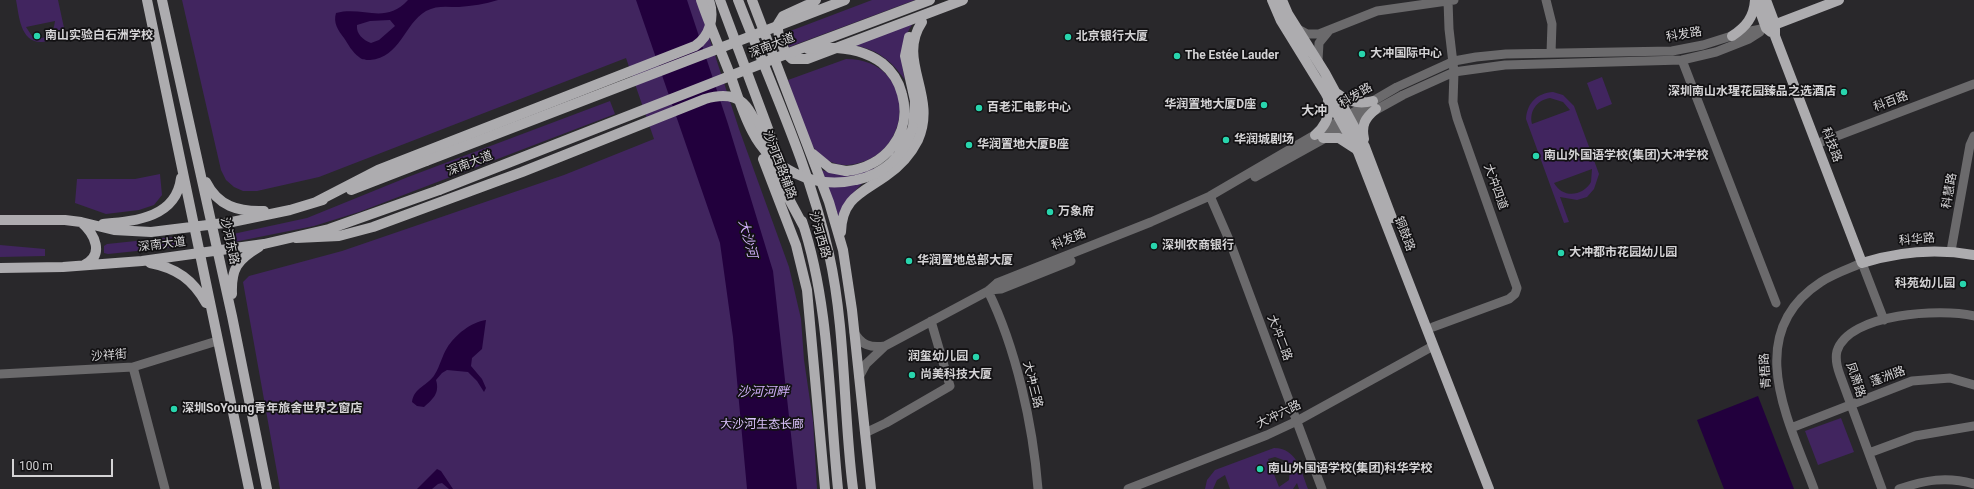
<!DOCTYPE html>
<html>
<head>
<meta charset="utf-8">
<style>
  body { margin:0 }
  #map { position:relative; width:1974px; height:489px; overflow:hidden; background:#29282b; font-family:Roboto,sans-serif }
  canvas { display:block }
  .scale { position:absolute; left:12px; top:459px; width:101px; height:18px; box-sizing:border-box; border:2px solid #d4d3d5; border-top:0; padding-left:5px; font-size:12px; line-height:14px; white-space:nowrap; color:#d4d3d5; -webkit-text-stroke:3px #121113; paint-order:stroke }
</style>
</head>
<body>
<div id="map">
<canvas width="1974" height="489"></canvas>
<div class="scale">100 m</div>
</div>
<script>
const ctx = document.querySelector('canvas').getContext('2d');
ctx.lineJoin = 'round';
function paint(path, color) { ctx.fillStyle = color; ctx.fill(path, 'evenodd'); }
function trace(path, color, width, dash) { ctx.strokeStyle = color; ctx.lineWidth = width; ctx.lineCap = dash ? 'butt' : 'round'; ctx.setLineDash(dash || []); ctx.stroke(path); }
function write(font, color, halo, rows, align = 'center') {
  ctx.font = font + ' Roboto,"Noto Sans SC",sans-serif'; ctx.lineWidth = 3.5; ctx.setLineDash([]); ctx.textBaseline = 'middle'; ctx.strokeStyle = halo; ctx.fillStyle = color; for (const [text, x, y, turn = 0] of rows) {
    ctx.save(); ctx.translate(x, y); ctx.rotate((+turn || 0) * Math.PI / 180); ctx.textAlign = isNaN(turn) ? turn : align; if (halo) ctx.strokeText(text, 0, 0); ctx.fillText(text, 0, 0); ctx.restore();
  }
}
const green = new Path2D(`
  M 16,0 L 58,0 L 66,37 L 59,39 L 57,33 C 53,38 49,42 42,42 C 20,43 19,15 16,0 ZM 55,21 L 53,32 L 43,38 L 32,36 L 26,27 Z
  M 182,0 L 697,0 L 739,129 L 789,267 L 801,319 L 804,360 L 813,421 L 817,489 L 280,489 L 243,282 L 249,276 L 342,251 L 564,175 L 654,139 L 626,58 L 319,177 L 257,191 L 243,191 L 234,187 L 226,180 L 221,170 Z
  M 872,0 L 915,0 L 789,47 L 785,33 Z
  M 914,22 C 901,39 900,60 905,80 C 891,60 876,48 851,45 Z
  M 846,59 C 919,59 916,159 848,165 C 837,166 823,160 816,151 C 804,134 795,100 788,80 Z
  M 1602,77 L 1612,104 L 1597,110 L 1587,83 Z
  M 1553,92 L 1563,95 L 1574,106 L 1599,174 L 1594,189 L 1587,197 L 1577,200 L 1560,197 L 1569,222 L 1564,223 L 1526,119 C 1527,103 1537,93 1553,92 ZM 1550,98 L 1563,102 L 1570,110 L 1532,124 C 1529,111 1537,100 1550,98 ZM 1592,169 L 1591,182 C 1583,196 1563,199 1554,183 Z
  M 610,101 L 615,114 L 359,212 L 314,226 L 234,242 L 233,234 L 307,218 L 408,177 Z
  M 878,167 L 855,191 L 839,218 L 821,170 C 844,176 856,175 878,167 Z
  M 160,174 L 162,195 L 154,205 L 139,210 L 106,214 L 75,203 L 77,179 L 135,179 Z
  M 174,237 L 177,239 L 178,245 L 175,247 L 108,254 L 104,253 L 104,246 L 107,244 Z
  M 0,245 L 45,249 L 45,256 L 0,257 Z
  M 1841,418 L 1854,452 L 1818,465 L 1805,431 Z
  M 1274,448 C 1297,448 1301,471 1308,489 L 1299,489 L 1297,483 L 1293,489 L 1230,489 L 1225,475 L 1217,480 L 1213,489 L 1205,489 L 1207,480 L 1215,470 ZM 1275,457 L 1286,461 L 1290,468 L 1289,480 L 1279,487 L 1268,459 Z`);
const water = new Path2D(`
  M 408,0 L 498,0 C 485,4 472,6 459,7 C 447,7 437,5 426,11 C 404,24 400,58 370,60 C 366,60 362,60 359,57 C 352,52 348,44 344,38 C 338,30 333,23 336,13 C 364,6 385,25 408,0 ZM 390,20 L 395,26 L 379,40 L 371,43 C 363,40 356,34 357,25 L 370,21 Z
  M 636,0 L 687,0 L 728,124 L 773,271 L 797,489 L 747,489 L 733,337 L 720,243 Z
  M 486,320 L 482,349 L 472,358 L 471,366 L 482,379 L 486,388 L 484,392 L 477,381 L 468,372 L 447,370 L 442,373 L 436,380 C 440,393 433,399 424,407 L 417,406 L 412,402 C 414,387 428,386 435,374 C 440,366 442,356 447,348 C 455,335 471,322 486,320 Z
  M 1758,396 L 1794,489 L 1724,489 L 1697,420 Z
  M 437,469 L 441,471 L 453,489 L 449,489 L 442,483 L 438,484 L 432,489 L 417,489 Z`);
const minor = new Path2D(`
  M 1546,0 L 1552,24 L 1551,53
  M 1296,28 L 1307,34 L 1319,34 L 1377,11 L 1454,0
  M 1318,60 L 1319,43 L 1328,32
  M 1682,60 L 1776,303
  M 1816,144 L 1974,84
  M 1255,177 L 1403,95 L 1454,72 L 1505,65 L 1682,60 L 1716,52 L 1749,39 L 1760,32
  M 1210,196 L 1230,242 L 1322,489
  M 1951,251 L 1970,145 L 1974,136
  M 989,290 L 1001,289 L 1071,261
  M 988,291 C 1016,348 1033,425 1038,489
  M 1433,327 L 1509,299 L 1515,294 L 1517,288 L 1457,118 L 1453,102 L 1454,72 L 1449,29 L 1448,0
  M 854,332 C 861,345 870,348 885,346
  M 133,367 L 165,489
  M 0,374 L 133,367 L 217,341
  M 859,377 L 866,364 L 885,346 L 988,291 L 997,283 L 1151,222 L 1210,196 L 1397,87 L 1454,61 L 1476,57 L 1506,54 L 1672,51 L 1703,45 L 1741,33 L 1766,28
  M 1791,428 L 1912,381 L 1950,378 L 1974,385
  M 865,433 L 886,423 L 950,386 L 931,321
  M 1869,453 L 1915,436 L 1974,426
  M 1128,489 L 1267,435 L 1297,421 L 1433,346
  M 1814,489 C 1789,421 1741,334 1821,282 C 1833,274 1848,269 1862,263 L 1884,320
  M 1882,489 L 1840,375 C 1837,367 1835,359 1837,351 C 1849,313 1942,308 1974,316
  M 1899,489 C 1925,480 1947,476 1974,484`);
const major = new Path2D(`
  M 147,0 L 249,489
  M 162,0 L 232,316 L 267,489
  M 720,0 L 792,193
  M 738,0 C 770,83 810,168 829,254 C 846,331 843,411 853,489
  M 752,0 L 829,202 L 843,250 L 852,310 L 871,489
  M 1272,0 L 1281,21 L 1326,94 L 1358,152 L 1489,489
  M 1282,0 L 1288,14 L 1325,73 L 1365,147 L 1392,218
  M 1756,0 L 1766,28 L 1771,32
  M 1766,0 L 1775,24 L 1775,36 L 1862,263 C 1900,251 1935,248 1974,255
  M 807,5 L 783,16 L 778,24 C 777,35 783,52 792,59 L 807,59 L 963,0
  M 1766,28 L 1839,0
  M 1732,36 C 1746,27 1754,17 1755,0
  M 909,37 L 905,56 L 915,101 L 913,127
  M 1338,94 C 1349,103 1360,104 1373,101
  M 1315,135 C 1326,126 1331,115 1328,100
  M 1323,138 L 1339,138 L 1356,149
  M 1364,139 C 1361,125 1365,118 1376,109
  M 813,154 L 830,168 L 846,171
  M 763,159 L 796,245 L 807,290 L 825,489
  M 206,182 C 218,206 238,212 264,211
  M 351,190 L 426,161
  M 316,202 L 378,170 L 695,46 C 710,36 715,17 709,0
  M 0,220 L 65,220 L 81,222 L 114,230 L 151,232 L 232,222 L 290,210 L 323,200
  M 802,221 C 830,304 829,403 838,489
  M 81,222 C 95,234 105,255 84,265
  M 103,224 C 135,221 176,218 181,178
  M 841,232 C 842,198 862,193 886,176 C 899,167 911,154 918,140 C 938,95 896,61 922,22
  M 296,238 L 339,236 L 373,227 L 522,172 L 705,99 C 718,95 732,93 743,103 C 757,116 761,142 769,159 C 779,182 792,204 804,227
  M 150,263 C 177,268 193,280 206,303
  M 0,268 L 63,267 L 142,261 L 264,244 L 329,229 L 439,190
  M 232,294 C 231,269 237,260 259,247`);
const majorBridge = new Path2D(`
  M 701,0 C 710,26 721,51 731,77 C 737,94 743,114 752,131 C 771,169 814,190 856,180 C 885,174 904,155 913,127
  M 797,15 L 816,0
  M 808,49 C 833,46 862,48 882,63 C 892,71 899,82 902,94 C 913,133 885,168 846,171
  M 426,161 L 845,0
  M 439,190 L 781,56 L 930,0`);
const markers = [
  [37,36,4,"#28d5ad"],
  [1068,37,4,"#28d5ad"],
  [1362,54,4,"#28d5ad"],
  [1177,56,4,"#28d5ad"],
  [1844,92,4,"#28d5ad"],
  [1264,105,4,"#28d5ad"],
  [979,108,4,"#28d5ad"],
  [1226,140,4,"#28d5ad"],
  [969,145,4,"#28d5ad"],
  [1536,156,4,"#28d5ad"],
  [1050,212,4,"#28d5ad"],
  [1154,246,4,"#28d5ad"],
  [1561,253,4,"#28d5ad"],
  [909,261,4,"#28d5ad"],
  [1963,284,4,"#28d5ad"],
  [976,357,4,"#28d5ad"],
  [912,375,4,"#28d5ad"],
  [174,409,4,"#28d5ad"],
  [1260,469,4,"#28d5ad"]
];
const streetNames = [
  ["科发路",1684,35,-10],
  ["深南大道",772,46,-21],
  ["科发路",1356,96,-31],
  ["科百路",1891,102,-21],
  ["科技路",1831,145,69],
  ["深南大道",470,164,-21],
  ["沙河西路辅路",779,165,69],
  ["大冲四道",1495,187,70],
  ["科慧路",1950,191,-80],
  ["铜鼓路",1404,234,69],
  ["沙河西路",819,235,74],
  ["科发路",1069,240,-22],
  ["科华路",1917,240,-5],
  ["沙河东路",229,241,78],
  ["深南大道",162,245,-7],
  ["大冲二路",1279,338,69],
  ["沙祥街",109,356,-4],
  ["青梧路",1766,371,-94],
  ["蓬洲路",1888,377,-20],
  ["凤萧路",1855,380,71],
  ["大冲三路",1032,385,76],
  ["大冲六路",1279,415,-26]
];
const poiNames = [
  ["南山实验白石洲学校",45,36],
  ["北京银行大厦",1076,37],
  ["大冲国际中心",1370,54],
  ["The Estée Lauder",1185,56],
  ["深圳南山水瑆花园臻品之选酒店",1836,92,"right"],
  ["华润置地大厦D座",1256,105,"right"],
  ["百老汇电影中心",987,108],
  ["华润城剧场",1234,140],
  ["华润置地大厦B座",977,145],
  ["南山外国语学校(集团)大冲学校",1544,156],
  ["万象府",1058,212],
  ["深圳农商银行",1162,246],
  ["大冲都市花园幼儿园",1569,253],
  ["华润置地总部大厦",917,261],
  ["科苑幼儿园",1955,284,"right"],
  ["润玺幼儿园",968,357,"right"],
  ["尚美科技大厦",920,375],
  ["深圳SoYoung青年旅舍世界之窗店",182,409],
  ["南山外国语学校(集团)科华学校",1268,469]
];
const parkNames = [
  ["大沙河生态长廊",762,425]
];
const neighbourhoodNames = [
  ["大冲",1314,112]
];
const waterNames = [
  ["大沙河",747,239,75],
  ["沙河河畔",763,393]
];
paint(green, '#41255f');
paint(water, '#22003d');
trace(minor, '#6b6a6c', 9);
trace(major, '#adacaf', 10);
trace(majorBridge, '#adacaf', 10);
for (const [x, y, r, color] of markers) { const dot = new Path2D(); dot.arc(x, y, r, 0, 2 * Math.PI); ctx.fillStyle = color; ctx.fill(dot); trace(dot, '#121113', 1.5); }
write('12px', '#d4d3d5', '#121113', streetNames);
write('bold 12px', '#d4d3d5', '#121113', poiNames, 'left');
write('12px', '#dbc3fc', '#121113', parkNames);
write('bold 13px', '#d4d3d5', '#121113', neighbourhoodNames);
write('italic 13px', '#d0affa', '#121113', waterNames);
</script>
</body>
</html>
